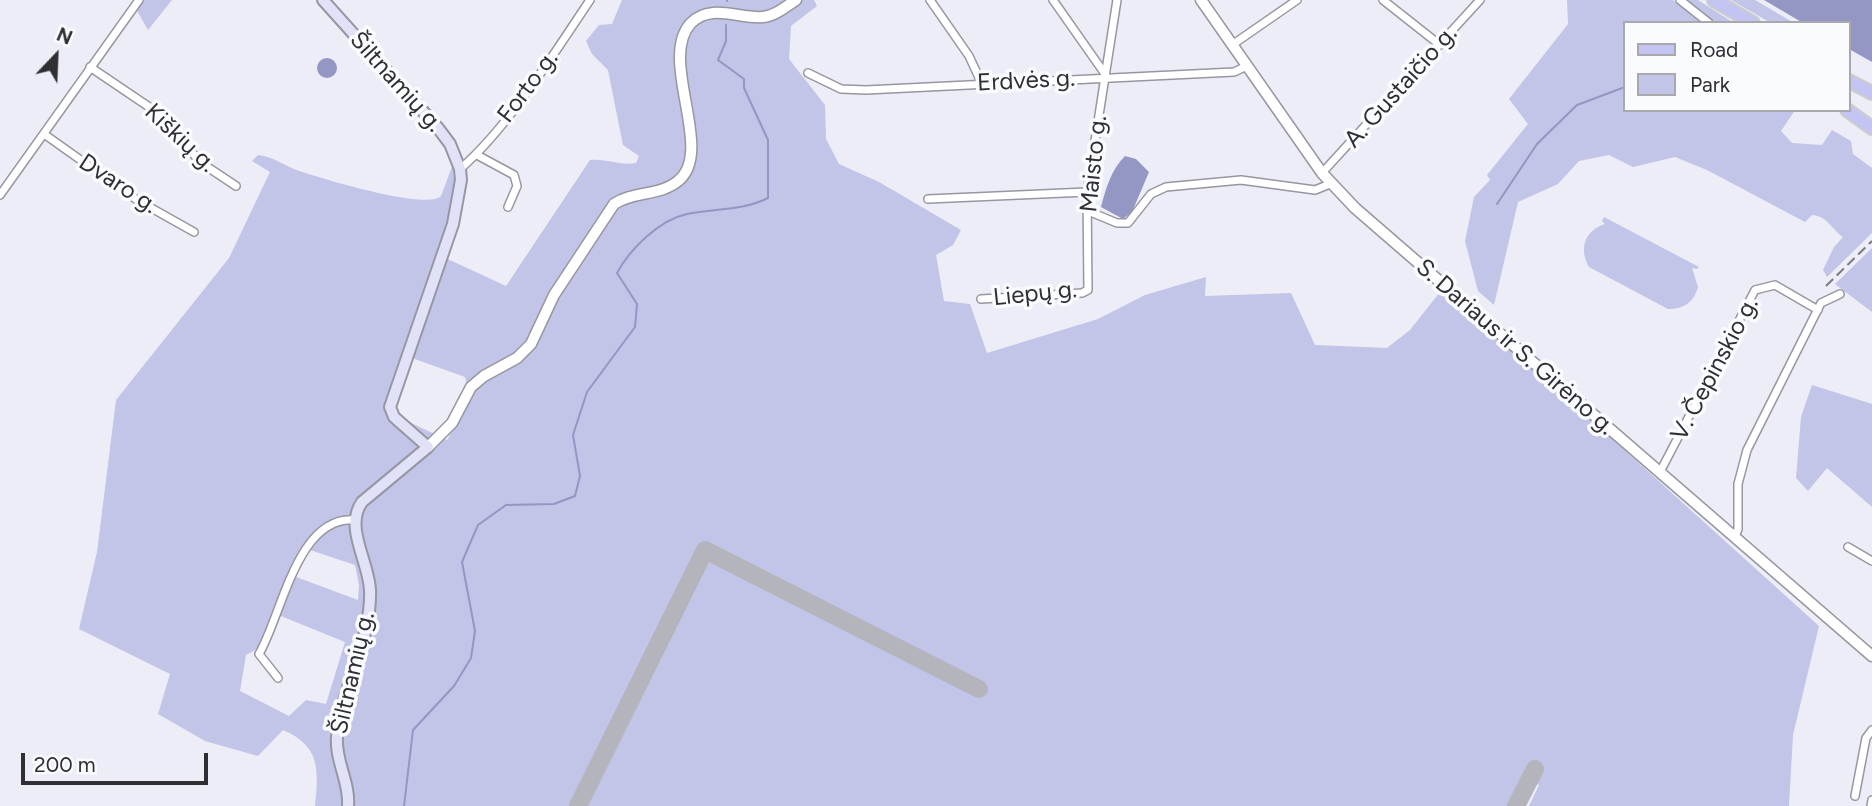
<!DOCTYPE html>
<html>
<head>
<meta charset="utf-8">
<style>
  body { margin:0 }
  #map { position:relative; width:1872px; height:806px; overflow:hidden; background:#ecedf7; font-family:Figtree,sans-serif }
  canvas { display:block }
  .legend { position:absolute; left:1623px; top:21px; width:228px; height:91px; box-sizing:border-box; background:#fafbff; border:2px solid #a9a9ad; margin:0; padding:9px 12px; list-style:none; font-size:21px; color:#2f2f33 }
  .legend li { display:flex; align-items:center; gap:14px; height:35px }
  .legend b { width:35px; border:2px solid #a9a9ad }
  .north { position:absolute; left:21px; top:21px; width:70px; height:70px; -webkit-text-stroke:5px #fafbff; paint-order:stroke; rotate:23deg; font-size:19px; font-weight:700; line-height:28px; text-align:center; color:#2f2f33 }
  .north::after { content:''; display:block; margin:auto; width:24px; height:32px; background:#2f2f33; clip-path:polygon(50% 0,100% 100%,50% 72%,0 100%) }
  .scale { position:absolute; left:21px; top:753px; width:187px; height:32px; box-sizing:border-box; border:4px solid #2f2f33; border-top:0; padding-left:9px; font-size:21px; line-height:24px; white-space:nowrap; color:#2f2f33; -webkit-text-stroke:5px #fafbff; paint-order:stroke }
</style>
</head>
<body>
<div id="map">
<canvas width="1872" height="806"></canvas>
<ul class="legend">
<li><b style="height:9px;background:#c3c4f2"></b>Road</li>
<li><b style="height:19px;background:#c2c4e8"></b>Park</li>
</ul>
<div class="north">N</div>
<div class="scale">200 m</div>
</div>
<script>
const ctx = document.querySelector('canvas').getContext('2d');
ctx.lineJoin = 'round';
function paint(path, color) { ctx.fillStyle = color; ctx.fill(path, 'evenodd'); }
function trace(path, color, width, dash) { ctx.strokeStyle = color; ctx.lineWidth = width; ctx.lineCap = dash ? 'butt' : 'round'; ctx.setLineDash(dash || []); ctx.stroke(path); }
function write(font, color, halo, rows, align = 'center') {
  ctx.font = font + ' Figtree,sans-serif'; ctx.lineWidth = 7; ctx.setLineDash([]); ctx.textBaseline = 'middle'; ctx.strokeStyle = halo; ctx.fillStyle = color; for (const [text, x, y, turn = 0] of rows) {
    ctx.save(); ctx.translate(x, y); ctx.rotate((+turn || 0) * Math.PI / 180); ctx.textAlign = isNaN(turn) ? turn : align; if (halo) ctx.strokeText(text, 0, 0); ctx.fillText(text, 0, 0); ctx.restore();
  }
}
const green = new Path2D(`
  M 143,0 L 172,0 L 148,30 L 136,9 Z
  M 622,0 L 814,0 L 817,6 L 791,26 L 789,59 L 825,105 L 826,139 L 839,164 L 879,182 L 961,230 L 953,245 L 936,255 L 944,301 L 970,304 L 987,353 L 1098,319 L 1145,295 L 1206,277 L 1205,296 L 1291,293 L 1315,345 L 1387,348 L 1410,330 L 1444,287 L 1819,626 L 1793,735 L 1789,806 L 1529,806 L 1539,785 L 1534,783 L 1540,770 L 1531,765 L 1510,806 L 583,806 L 696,577 L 701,567 L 711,561 L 980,698 L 987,684 L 704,543 L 572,806 L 315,806 C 319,769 320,746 283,730 L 258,756 L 205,741 L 158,714 L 170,674 L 79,629 L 97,552 L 116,400 L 229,258 L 270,172 L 252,161 L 258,155 C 271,156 282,164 294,169 C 315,177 428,211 441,196 L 453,164 L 455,190 L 439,255 L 506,286 L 590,160 C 606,158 620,166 636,163 L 639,156 L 623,145 L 608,70 L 592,54 L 586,41 L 599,25 L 612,24 ZM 412,358 L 465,377 L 470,399 L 447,440 L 403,419 L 395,409 ZM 307,549 L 355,565 L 359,585 L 358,600 L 296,577 ZM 276,614 L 345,642 L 326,704 L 306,700 L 289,716 L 240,691 L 246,655 L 259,648 Z
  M 1567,0 L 1673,0 L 1701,23 L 1625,23 L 1625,110 L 1795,110 L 1781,131 L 1792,143 L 1822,145 L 1832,130 L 1851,141 L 1853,154 L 1872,168 L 1872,233 L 1827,277 L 1823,270 L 1834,247 L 1843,237 C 1831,229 1828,216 1812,215 L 1805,222 L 1707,170 L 1675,157 L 1633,167 L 1609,155 L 1579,161 L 1558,184 L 1518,202 L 1494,305 L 1478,291 L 1465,241 L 1474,197 L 1490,180 L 1487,175 L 1528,124 L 1509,99 L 1568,24 Z
  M 1684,0 L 1698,0 L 1734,23 L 1715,23 Z
  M 1731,0 L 1755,0 L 1794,23 L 1771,23 Z
  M 1604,217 L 1699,267 L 1697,269 L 1692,268 L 1698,287 C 1694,302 1684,309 1668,309 L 1589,267 C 1579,249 1584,231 1605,224 L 1602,221 Z
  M 1872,248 L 1872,312 L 1835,284 Z
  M 1812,385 L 1872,404 L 1872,507 L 1827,468 L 1808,491 L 1796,478 L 1801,417 Z`);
const water = new Path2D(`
  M 1764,0 L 1872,0 L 1872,62 L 1849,49 L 1849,23 L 1803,23 Z
  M317 68a10 10 0 1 1 20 0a10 10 0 1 1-20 0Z
  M 1125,156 L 1136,159 L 1149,172 L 1132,212 L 1123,219 L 1101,207 C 1106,188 1111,170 1125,156 Z`);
const stream = new Path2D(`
  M 727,1 L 727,0
  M 1497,204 L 1537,144 L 1577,105 L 1625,87
  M 404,806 L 413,730 L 454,686 L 471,658 L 475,631 L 462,562 L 478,525 L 506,505 L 554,504 L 575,496 L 580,476 L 573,435 L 587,392 L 635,327 L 637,304 L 617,273 C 630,249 659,220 687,214 C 715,208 742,211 768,198 L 768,140 L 744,88 L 744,79 L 718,60 L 726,41 L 726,25`);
const taxiway = new Path2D(`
  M 578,806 L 705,550 L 979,689
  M 1516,806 L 1535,769`);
const minor = new Path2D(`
  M 930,0 L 969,56 L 982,84
  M 1053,0 L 1105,74
  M 1383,0 L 1440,45
  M 1680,0 L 1709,23
  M 1232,45 L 1297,0
  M 90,67 L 161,115 L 200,162 L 236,186
  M 808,73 L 841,89 L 866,90 L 1234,72 L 1247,66
  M 44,134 L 137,200 L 194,232
  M 477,155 L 514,175 L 517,186 L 508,207
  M 460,169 C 507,129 555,52 590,0
  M 1322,173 L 1480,0
  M 0,195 L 139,0
  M 928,199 L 1087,192
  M 1088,211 L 1117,223 L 1128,223 L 1151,194 L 1166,187 L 1241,180 L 1315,190 L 1330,184
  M 981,299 L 1082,293 L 1088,290 L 1087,192 L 1117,0
  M 1660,472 L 1755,290 L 1775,285 L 1818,310
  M 1735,537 L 1738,529 L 1738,484 L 1747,450 L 1821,303 L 1840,294
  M 1848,547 L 1872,561
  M 278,678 L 259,654 C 282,615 297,515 355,520
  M 1855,796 L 1866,738 L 1872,730
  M 1871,806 L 1872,800`);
const tertiary = new Path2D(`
  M 1201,0 L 1322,173 L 1355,208 L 1872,656
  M 428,447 L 452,423 L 471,387 L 484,376 L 517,358 L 531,344 L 554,295 L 614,204 C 633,191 660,196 678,181 C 716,151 657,59 691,23 C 711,3 739,19 763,17 C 775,16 785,7 796,0`);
const secondary = new Path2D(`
  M 323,0 L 438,128 L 450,144 L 460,169 L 461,180 L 453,224 L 390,407 L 394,417 L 428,447 L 362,502 C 344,527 369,562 370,590 C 372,640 341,688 337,737 C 335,761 350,782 348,806`);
const primary = new Path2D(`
  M 1714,0 L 1753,23
  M 1849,81 L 1872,93
  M 1847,110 L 1872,128`);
const rail = new Path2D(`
  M 1826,286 L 1872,241`);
const streetNames = [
  ["Erdvės g.",1026,81,-3],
  ["Šiltnamių g.",396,82,48],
  ["Forto g.",528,87,-53],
  ["A. Gustaičio g.",1401,87,-48],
  ["Kiškių g.",180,138,43],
  ["Maisto g.",1094,164,-84],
  ["Dvaro g.",118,184,33],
  ["Liepų g.",1035,294,-6],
  ["S. Dariaus ir S. Girėno g.",1515,347,41],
  ["V. Čepinskio g.",1715,369,-62],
  ["Šiltnamių g.",353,673,-77]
];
paint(green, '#c2c4e8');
paint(water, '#9496c3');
trace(stream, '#9496c3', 2);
trace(taxiway, '#b4b4bc', 18);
trace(minor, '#9697a0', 10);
trace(tertiary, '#9697a0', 13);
trace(secondary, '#9697a0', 14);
trace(primary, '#cdcdce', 16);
trace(minor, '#fff', 7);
trace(tertiary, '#fff', 10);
trace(secondary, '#e1e2f8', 10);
trace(primary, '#c3c4f2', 12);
trace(rail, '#7b7b82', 2, [10, 5]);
write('24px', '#2f2f33', '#fafbff', streetNames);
</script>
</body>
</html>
